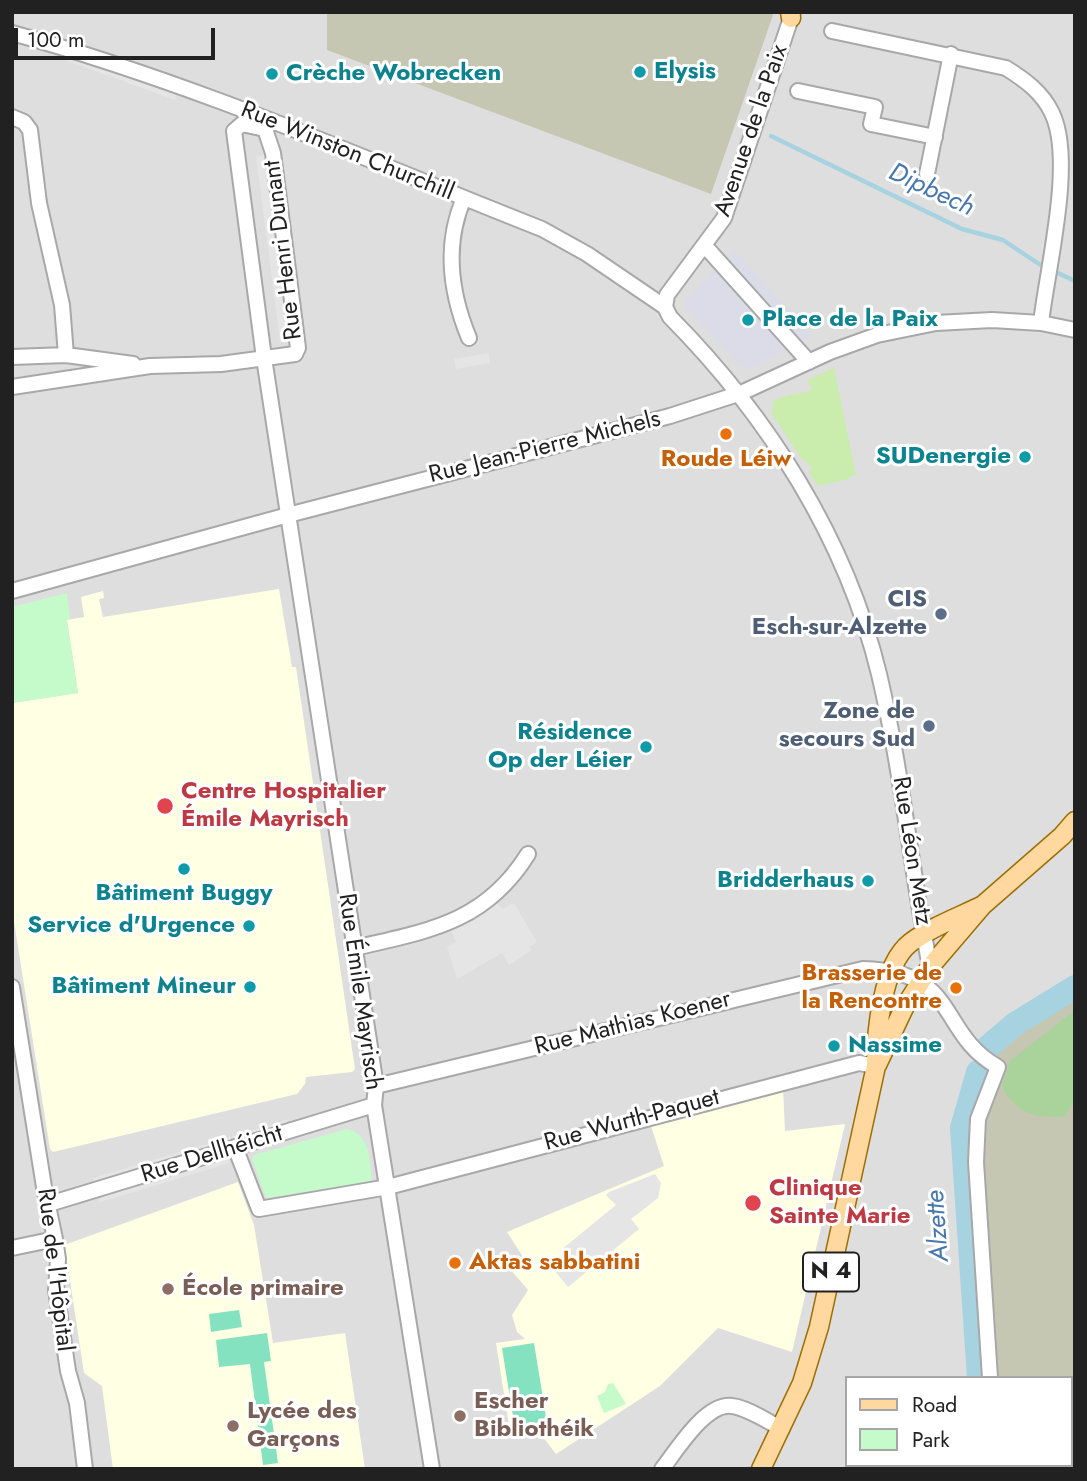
<!DOCTYPE html>
<html>
<head>
<meta charset="utf-8">
<style>
  body { margin:0 }
  #map { position:relative; width:1087px; height:1481px; overflow:hidden; background:#f2eee7; font-family:Jost,sans-serif }
  canvas { display:block }
  .frame { position:absolute; inset:0; border:14px solid #212121; pointer-events:none }
  .legend { position:absolute; left:845px; top:1376px; width:228px; height:91px; box-sizing:border-box; background:#fff; border:2px solid #a6a6a6; margin:0; padding:9px 12px; list-style:none; font-size:21px; color:#212121 }
  .legend li { display:flex; align-items:center; gap:14px; height:35px }
  .legend b { width:35px; border:2px solid #a6a6a6 }
  .scale { position:absolute; left:14px; top:28px; width:201px; height:32px; box-sizing:border-box; border:4px solid #212121; border-top:0; padding-left:9px; font-size:21px; line-height:24px; white-space:nowrap; color:#212121; -webkit-text-stroke:5px #fff; paint-order:stroke }
</style>
</head>
<body>
<div id="map">
<canvas width="1087" height="1481"></canvas>
<div class="frame"></div>
<ul class="legend">
<li><b style="height:9px;background:#ffd89f"></b>Road</li>
<li><b style="height:19px;background:#c5fbca"></b>Park</li>
</ul>
<div class="scale">100 m</div>
</div>
<script>
const ctx = document.querySelector('canvas').getContext('2d');
ctx.lineJoin = 'round';
function paint(path, color) { ctx.fillStyle = color; ctx.fill(path, 'evenodd'); }
function trace(path, color, width, dash) { ctx.strokeStyle = color; ctx.lineWidth = width; ctx.lineCap = dash ? 'butt' : 'round'; ctx.setLineDash(dash || []); ctx.stroke(path); }
function write(font, color, halo, rows, align = 'center') {
  ctx.font = font + ' Jost,sans-serif'; ctx.lineWidth = 6; ctx.setLineDash([]); ctx.textBaseline = 'middle'; ctx.strokeStyle = halo; ctx.fillStyle = color; for (const [text, x, y, turn = 0] of rows) {
    ctx.save(); ctx.translate(x, y); ctx.rotate((+turn || 0) * Math.PI / 180); ctx.textAlign = isNaN(turn) ? turn : align; if (halo) ctx.strokeText(text, 0, 0); ctx.fillText(text, 0, 0); ctx.restore();
  }
}
const residential = new Path2D(`
  M 12,12 L 1075,12 L 1075,987 L 1015,1024 L 988,1047 L 964,1113 L 962,1128 L 979,1378 L 847,1378 L 847,1465 L 985,1465 L 985,1469 L 12,1469 Z`);
const education = new Path2D(`
  M 279,589 L 292,667 L 296,667 L 355,1069 L 352,1072 L 306,1077 L 305,1084 L 297,1094 L 53,1152 L 50,1149 L 12,909 L 12,703 L 78,693 L 67,620 L 84,617 L 81,597 L 103,591 L 104,598 L 99,599 L 103,617 Z
  M 783,1088 L 785,1131 L 845,1124 L 792,1352 L 718,1328 L 660,1386 L 556,1454 L 536,1428 L 510,1432 L 496,1343 L 525,1339 L 517,1332 L 512,1315 L 528,1290 L 510,1269 L 523,1257 L 507,1232 L 664,1166 L 649,1120 Z
  M 238,1182 L 254,1225 L 273,1343 L 345,1333 L 365,1469 L 113,1469 L 102,1386 L 84,1373 L 65,1248 L 67,1244 Z`);
const construction = new Path2D(`
  M 327,12 L 773,12 L 773,15 L 711,194 L 327,50 Z
  M 1075,987 L 1075,1452 L 1071,1455 L 1071,1378 L 979,1378 L 962,1128 L 964,1113 L 988,1047 L 1015,1024 Z`);
const grass = new Path2D(`
  M 834,368 L 856,475 L 849,477 L 849,479 L 818,486 L 809,472 L 812,469 L 805,460 L 803,461 L 772,414 L 773,401 C 785,393 800,396 812,389 L 807,380 Z`);
const forest = new Path2D(`
  M 1075,1010 L 1073,1104 L 1065,1116 C 1039,1120 1013,1112 1002,1086 L 1010,1061 Z`);
const park = new Path2D(`
  M 67,593 L 70,619 L 67,620 L 78,693 L 12,703 L 12,607 Z
  M 347,1129 C 371,1135 369,1159 372,1179 L 369,1182 L 266,1198 L 252,1159 L 254,1155 Z
  M 613,1383 L 626,1404 L 604,1413 L 597,1396 L 605,1392 L 608,1384 Z`);
const pitch = new Path2D(`
  M 239,1310 L 242,1327 L 211,1332 L 209,1314 Z
  M 267,1333 L 271,1361 L 264,1362 L 278,1463 L 263,1465 L 250,1364 L 219,1367 L 216,1340 Z
  M 534,1343 L 547,1423 L 515,1429 L 502,1348 Z`);
const parking = new Path2D(`
  M 61,46 L 179,87 L 175,100 L 57,57 Z
  M 273,153 L 297,339 L 280,341 L 256,156 Z
  M 488,353 L 490,363 L 456,369 L 454,359 Z
  M 496,902 L 502,909 L 514,903 L 537,942 L 529,947 L 532,950 L 509,965 L 502,953 L 457,979 L 447,947 L 456,942 L 450,928 Z
  M 287,1120 L 291,1131 L 226,1151 L 230,1163 L 100,1202 L 93,1178 Z
  M 655,1174 L 661,1183 L 658,1198 L 631,1219 L 639,1229 L 568,1287 L 555,1271 L 569,1259 L 561,1250 L 616,1205 L 606,1195 L 609,1192 Z`);
const plaza = new Path2D(`
  M 734,250 L 812,336 L 750,368 L 740,366 L 684,304 Z`);
const stream = new Path2D(`
  M 771,136 L 962,229 L 1003,240 L 1039,264 L 1075,281
  M 1066,1469 L 1071,1465`);
const river = new Path2D(`
  M 988,1047 L 1015,1024 L 1075,987
  M 978,1072 L 962,1128 L 979,1378
  M 985,1469 L 985,1465`);
const minor = new Path2D(`
  M 793,12 L 724,218 L 667,295 L 665,307 L 670,317 C 768,416 846,538 879,674 C 902,771 911,870 930,967
  M 832,31 L 1006,68 C 1025,80 1042,92 1052,113 C 1075,161 1047,269 1041,323
  M 12,33 C 194,83 367,160 542,229 L 587,254 L 665,307
  M 798,91 L 875,107 L 871,124 L 935,137
  M 12,117 L 24,122 L 30,130 L 39,203 L 62,305 L 66,355
  M 927,174 L 951,54
  M 464,198 C 444,244 450,292 469,338
  M 705,246 L 809,362
  M 12,357 L 66,355 L 133,364
  M 12,387 L 150,366 L 221,364 L 295,354 L 298,348 L 273,153 L 265,129 L 242,124 L 234,131 L 264,358 L 376,1086 L 374,1105 L 432,1469
  M 12,591 L 288,515 L 670,416 L 741,393 L 830,352 L 877,335 L 936,323 L 992,320 L 1041,323 L 1075,330
  M 354,948 C 428,931 485,923 528,854
  M 12,987 L 44,1187 L 55,1239 L 58,1259 L 56,1290 L 68,1371 L 77,1403 L 85,1469
  M 376,1086 L 863,969 C 961,971 936,1032 998,1067 L 978,1119 L 976,1162 L 990,1378
  M 235,1147 L 259,1209 L 388,1187 L 859,1063 L 876,1066
  M 49,1204 L 374,1105
  M 12,1248 L 55,1239
  M 995,1465 L 996,1469
  M 662,1469 C 677,1450 706,1402 732,1406 C 748,1408 767,1421 782,1429`);
const major = new Path2D(`
  M 790,12 L 791,18
  M 877,1065 L 904,1008 L 930,967 L 983,905 L 1062,836 L 1075,821
  M 761,1469 L 802,1383 L 819,1327 L 876,1066 C 876,1033 882,965 910,943 C 931,927 959,917 983,905`);
const markers = [
  [640,72,7,"#0f9aa8"],
  [272,74,7,"#0f9aa8"],
  [748,320,7,"#0f9aa8"],
  [726,434,7,"#e8710a"],
  [1025,457,7,"#0f9aa8"],
  [941,614,7,"#5c6f8a"],
  [929,726,7,"#5c6f8a"],
  [646,747,7,"#0f9aa8"],
  [165,806,9,"#e0444e"],
  [184,869,7,"#0f9aa8"],
  [868,881,7,"#0f9aa8"],
  [249,926,7,"#0f9aa8"],
  [250,987,7,"#0f9aa8"],
  [956,988,7,"#e8710a"],
  [834,1046,7,"#0f9aa8"],
  [753,1203,9,"#e0444e"],
  [455,1263,7,"#e8710a"],
  [168,1289,7,"#8d6e63"],
  [460,1416,7,"#8d6e63"],
  [233,1426,7,"#8d6e63"]
];
const shields = [
  [831,1272,56]
];
const shieldNames = [
  ["N 4",831,1272]
];
const cultureNames = [
  ["Elysis",654,72,"left"],
  ["Crèche Wobrecken",286,74,"left"],
  ["Place de la Paix",762,320,"left"],
  ["SUDenergie",1011,457],
  ["Résidence",632,733],
  ["Op der Léier",632,761],
  ["Bridderhaus",854,881],
  ["Bâtiment Buggy",184,894,"center"],
  ["Service d'Urgence",235,926],
  ["Bâtiment Mineur",236,987],
  ["Nassime",848,1046,"left"]
];
const streetNames = [
  ["Avenue de la Paix",752,131,-71],
  ["Rue Winston Churchill",347,152,22],
  ["Rue Henri Dunant",284,250,-97],
  ["Rue Jean-Pierre Michels",545,448,-14],
  ["Rue Léon Metz",911,851,81],
  ["Rue Émile Mayrisch",359,992,82],
  ["Rue Mathias Koener",633,1024,-14],
  ["Rue Wurth-Paquet",632,1121,-15],
  ["Rue Dellhéicht",212,1155,-17],
  ["Rue de l'Hôpital",54,1270,83]
];
const foodNames = [
  ["Roude Léiw",726,460],
  ["Brasserie de",942,974,"right"],
  ["la Rencontre",942,1002,"right"],
  ["Aktas sabbatini",469,1263,"left"]
];
const serviceNames = [
  ["CIS",927,600],
  ["Esch-sur-Alzette",927,628],
  ["Zone de",915,712],
  ["secours Sud",915,740]
];
const healthNames = [
  ["Centre Hospitalier",181,792],
  ["Émile Mayrisch",181,820],
  ["Clinique",769,1189],
  ["Sainte Marie",769,1217]
];
const educationNames = [
  ["École primaire",182,1289],
  ["Escher",474,1402],
  ["Bibliothéik",474,1430],
  ["Lycée des",247,1412],
  ["Garçons",247,1440]
];
const waterNames = [
  ["Dipbech",931,191,25],
  ["Alzette",939,1226,-94]
];
paint(residential, '#dfdede');
paint(education, '#feffe3');
paint(construction, '#c6c7b2');
paint(grass, '#caecad');
paint(forest, '#aad29b');
paint(park, '#c5fbca');
paint(pitch, '#84e2c0');
paint(parking, '#e5e5e5');
paint(plaza, '#dcdbe8');
trace(stream, '#a7d2e0', 4.5);
trace(river, '#a7d2e0', 24);
trace(minor, '#a8a8a8', 18);
trace(major, '#9e6e00', 21);
trace(minor, '#fff', 14);
trace(major, '#ffd89f', 18);
for (const [x, y, r, color] of markers) { const dot = new Path2D(); dot.arc(x, y, r, 0, 2 * Math.PI); ctx.fillStyle = color; ctx.fill(dot); trace(dot, '#fff', 2.5); }
for (const [x, y, w] of shields) { const box = new Path2D(); box.roundRect(x - w / 2, y - 19.5, w, 39, 5); ctx.fillStyle = '#fff'; ctx.fill(box); trace(box, '#212121', 2); }
write('bold 23px', '#212121', null, shieldNames);
write('bold 24px', '#0d838f', '#fff', cultureNames, 'right');
write('24px', '#212121', '#fff', streetNames);
write('bold 24px', '#c56008', '#fff', foodNames);
write('bold 24px', '#4e5e75', '#fff', serviceNames, 'right');
write('bold 24px', '#be3a42', '#fff', healthNames, 'left');
write('bold 24px', '#785e54', '#fff', educationNames, 'left');
write('italic 26px', '#4677ad', '#fff', waterNames);
</script>
</body>
</html>
